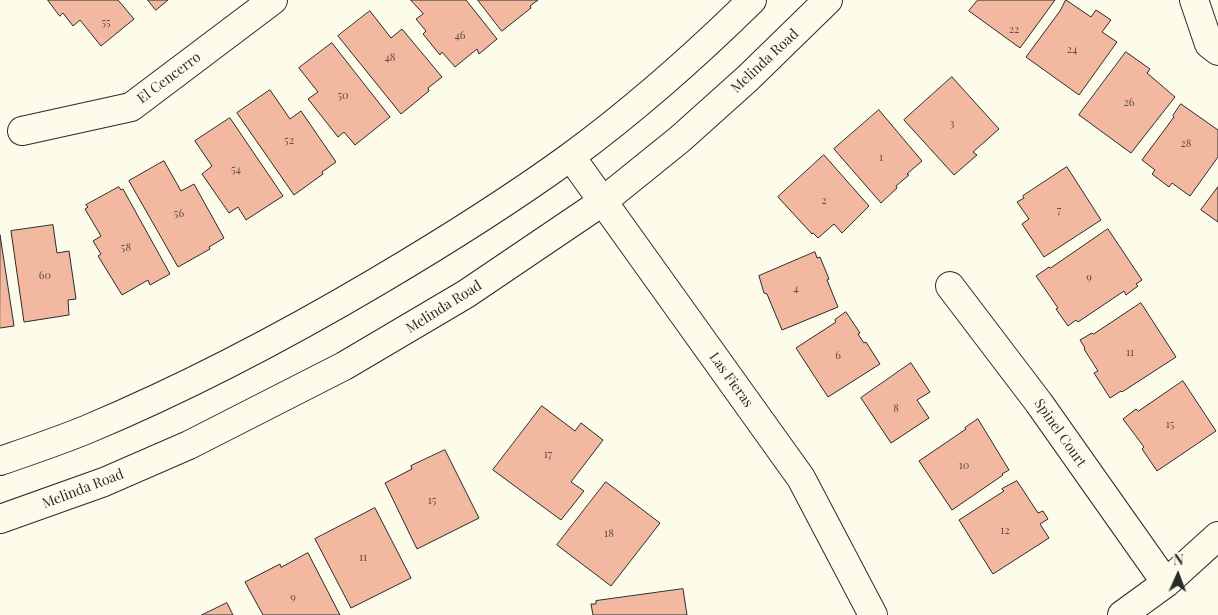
<!DOCTYPE html>
<html>
<head>
<meta charset="utf-8">
<style>
  body { margin:0 }
  #map { position:relative; width:1218px; height:615px; overflow:hidden; background:#fdfbea; font-family:"Playfair Display",serif }
  canvas { display:block }
  .north { position:absolute; left:1153px; top:550px; width:50px; height:50px; -webkit-text-stroke:4px #fdfbea; paint-order:stroke; rotate:2deg; font-size:14px; font-weight:700; line-height:20px; text-align:center; color:#2b2b2b }
  .north::after { content:''; display:block; margin:auto; width:18px; height:22px; background:#2b2b2b; clip-path:polygon(50% 0,100% 100%,50% 72%,0 100%) }
</style>
</head>
<body>
<div id="map">
<canvas width="1218" height="615"></canvas>
<div class="north">N</div>
</div>
<script>
const ctx = document.querySelector('canvas').getContext('2d');
ctx.lineJoin = 'round';
function paint(path, color) { ctx.fillStyle = color; ctx.fill(path, 'evenodd'); }
function trace(path, color, width, dash) { ctx.strokeStyle = color; ctx.lineWidth = width; ctx.lineCap = dash ? 'butt' : 'round'; ctx.setLineDash(dash || []); ctx.stroke(path); }
function write(font, color, halo, rows, align = 'center') {
  ctx.font = font + ' "Playfair Display",serif'; ctx.lineWidth = 4; ctx.setLineDash([]); ctx.textBaseline = 'middle'; ctx.strokeStyle = halo; ctx.fillStyle = color; for (const [text, x, y, turn = 0] of rows) {
    ctx.save(); ctx.translate(x, y); ctx.rotate((+turn || 0) * Math.PI / 180); ctx.textAlign = isNaN(turn) ? turn : align; if (halo) ctx.strokeText(text, 0, 0); ctx.fillText(text, 0, 0); ctx.restore();
  }
}
const building = new Path2D(`
  M 48,0 L 118,0 L 134,19 L 101,46 L 80,20 L 73,26 L 63,13 L 60,16 Z
  M 148,0 L 168,0 L 156,10 Z
  M 411,0 L 466,0 L 497,39 L 479,54 L 477,49 L 455,67 L 442,52 L 440,55 L 423,34 L 426,31 L 416,19 L 423,14 Z
  M 478,0 L 538,0 L 530,6 L 531,8 L 502,31 Z
  M 978,0 L 1055,0 L 1020,48 L 969,11 Z
  M 1066,0 L 1091,17 L 1096,10 L 1111,20 L 1102,32 L 1117,42 L 1079,95 L 1026,57 L 1060,11 Z
  M 370,11 L 391,38 L 402,29 L 442,77 L 428,88 L 429,91 L 401,114 L 338,36 Z
  M 332,43 L 390,117 L 355,145 L 344,132 L 338,137 L 308,99 L 318,92 L 299,68 Z
  M 1126,52 L 1150,69 L 1147,73 L 1175,97 L 1131,153 L 1079,115 Z
  M 952,77 L 999,129 L 973,152 L 977,155 L 954,175 L 904,120 Z
  M 270,90 L 290,119 L 301,111 L 336,162 L 322,172 L 323,174 L 294,195 L 237,113 Z
  M 1181,104 L 1218,130 L 1218,157 L 1190,196 L 1172,183 L 1169,187 L 1152,174 L 1155,170 L 1142,160 L 1174,117 L 1173,116 Z
  M 879,110 L 922,161 L 907,174 L 909,175 L 896,186 L 897,188 L 881,203 L 834,149 Z
  M 230,118 L 283,196 L 246,220 L 238,207 L 229,213 L 202,174 L 212,166 L 195,141 Z
  M 824,155 L 869,206 L 842,233 L 834,224 L 818,238 L 813,233 L 812,234 L 778,197 Z
  M 164,161 L 181,191 L 194,184 L 224,238 L 209,247 L 210,249 L 178,267 L 129,181 Z
  M 1067,167 L 1101,220 L 1044,257 L 1022,224 L 1029,219 L 1017,202 L 1024,198 L 1023,196 Z
  M 119,187 L 121,190 L 123,189 L 170,274 L 150,285 L 148,280 L 122,295 L 98,256 L 101,254 L 93,241 L 101,236 L 85,209 L 88,207 L 86,205 Z
  M 1218,187 L 1218,222 L 1201,210 Z
  M 53,225 L 57,253 L 69,251 L 76,299 L 68,300 L 69,315 L 24,322 L 11,231 Z
  M 1108,229 L 1142,280 L 1136,284 L 1138,286 L 1126,295 L 1124,291 L 1078,322 L 1076,320 L 1068,326 L 1056,309 L 1058,308 L 1036,276 L 1049,267 L 1050,268 Z
  M 0,235 L 14,326 L 0,328 Z
  M 815,252 L 817,258 L 820,257 L 829,279 L 827,280 L 838,307 L 782,330 L 767,294 L 764,293 L 759,276 Z
  M 1141,303 L 1176,357 L 1122,392 L 1121,391 L 1110,398 L 1094,373 L 1098,371 L 1084,349 L 1085,348 L 1080,340 L 1092,333 L 1093,334 Z
  M 846,312 L 860,333 L 858,334 L 864,343 L 866,342 L 880,364 L 828,397 L 796,348 L 836,322 L 835,320 Z
  M 911,363 L 930,392 L 917,400 L 929,418 L 891,443 L 861,398 Z
  M 1183,381 L 1216,431 L 1157,471 L 1142,449 L 1144,447 L 1123,419 L 1136,409 L 1138,411 Z
  M 542,406 L 575,431 L 581,423 L 603,440 L 571,482 L 584,491 L 561,520 L 493,470 Z
  M 978,419 L 1009,470 L 1002,474 L 1003,475 L 952,510 L 919,461 L 966,429 L 965,428 Z
  M 445,450 L 479,518 L 417,549 L 385,483 L 412,469 L 411,466 Z
  M 1017,481 L 1038,513 L 1043,511 L 1048,519 L 1040,524 L 1049,538 L 993,574 L 959,520 L 1004,491 L 1002,489 Z
  M 606,482 L 660,523 L 611,586 L 557,545 Z
  M 375,508 L 411,578 L 351,608 L 315,539 Z
  M 308,553 L 340,615 L 263,615 L 245,582 L 280,564 L 281,567 Z
  M 683,589 L 687,615 L 593,615 L 591,604 L 596,604 L 596,601 Z
  M 227,603 L 233,615 L 202,615 Z`);
const minor = new Path2D(`
  M 1194,0 L 1209,44 L 1218,51
  M 22,131 L 131,107 L 273,0
  M 571,157 L 801,478 L 873,615
  M 950,286 L 1039,403 L 1166,583
  M 1122,615 L 1166,583 L 1218,536`);
const secondary = new Path2D(`
  M 0,461 C 29,451 59,441 88,429 C 188,387 285,336 378,281 C 444,242 508,202 570,157 C 634,110 695,56 752,0
  M 0,519 L 104,482 L 189,445 L 344,366 L 466,294 L 602,202 L 680,139 L 748,78 L 828,0`);
const numberNames = [
  ["55",106,23],
  ["22",1014,30],
  ["46",460,36],
  ["24",1072,50],
  ["48",390,58],
  ["50",343,96],
  ["26",1129,103],
  ["3",952,124],
  ["52",289,141],
  ["28",1186,144],
  ["1",881,158],
  ["54",236,170],
  ["2",824,201],
  ["7",1059,211],
  ["56",179,214],
  ["58",126,248],
  ["60",45,276],
  ["9",1089,278],
  ["4",796,289],
  ["11",1130,353],
  ["6",838,356],
  ["8",896,409],
  ["15",1170,425],
  ["17",548,455],
  ["10",964,466],
  ["15",432,501],
  ["12",1005,531],
  ["18",609,534],
  ["11",363,558],
  ["9",293,598]
];
const streetNames = [
  ["Melinda Road",765,61,-43],
  ["El Cencerro",169,78,-37],
  ["Melinda Road",444,307,-32],
  ["Las Fieras",731,380,54],
  ["Spinel Court",1060,433,55],
  ["Melinda Road",83,489,-21]
];
paint(building, '#f2b8a0');
trace(building, '#2b2b2b', 1);
trace(minor, '#2b2b2b', 30);
trace(secondary, '#2b2b2b', 30);
trace(minor, '#fdfbea', 28);
trace(secondary, '#fdfbea', 28);
write('11px', '#5d4e48', null, numberNames);
write('14px', '#2b2b2b', '#fdfbea', streetNames);
</script>
</body>
</html>
